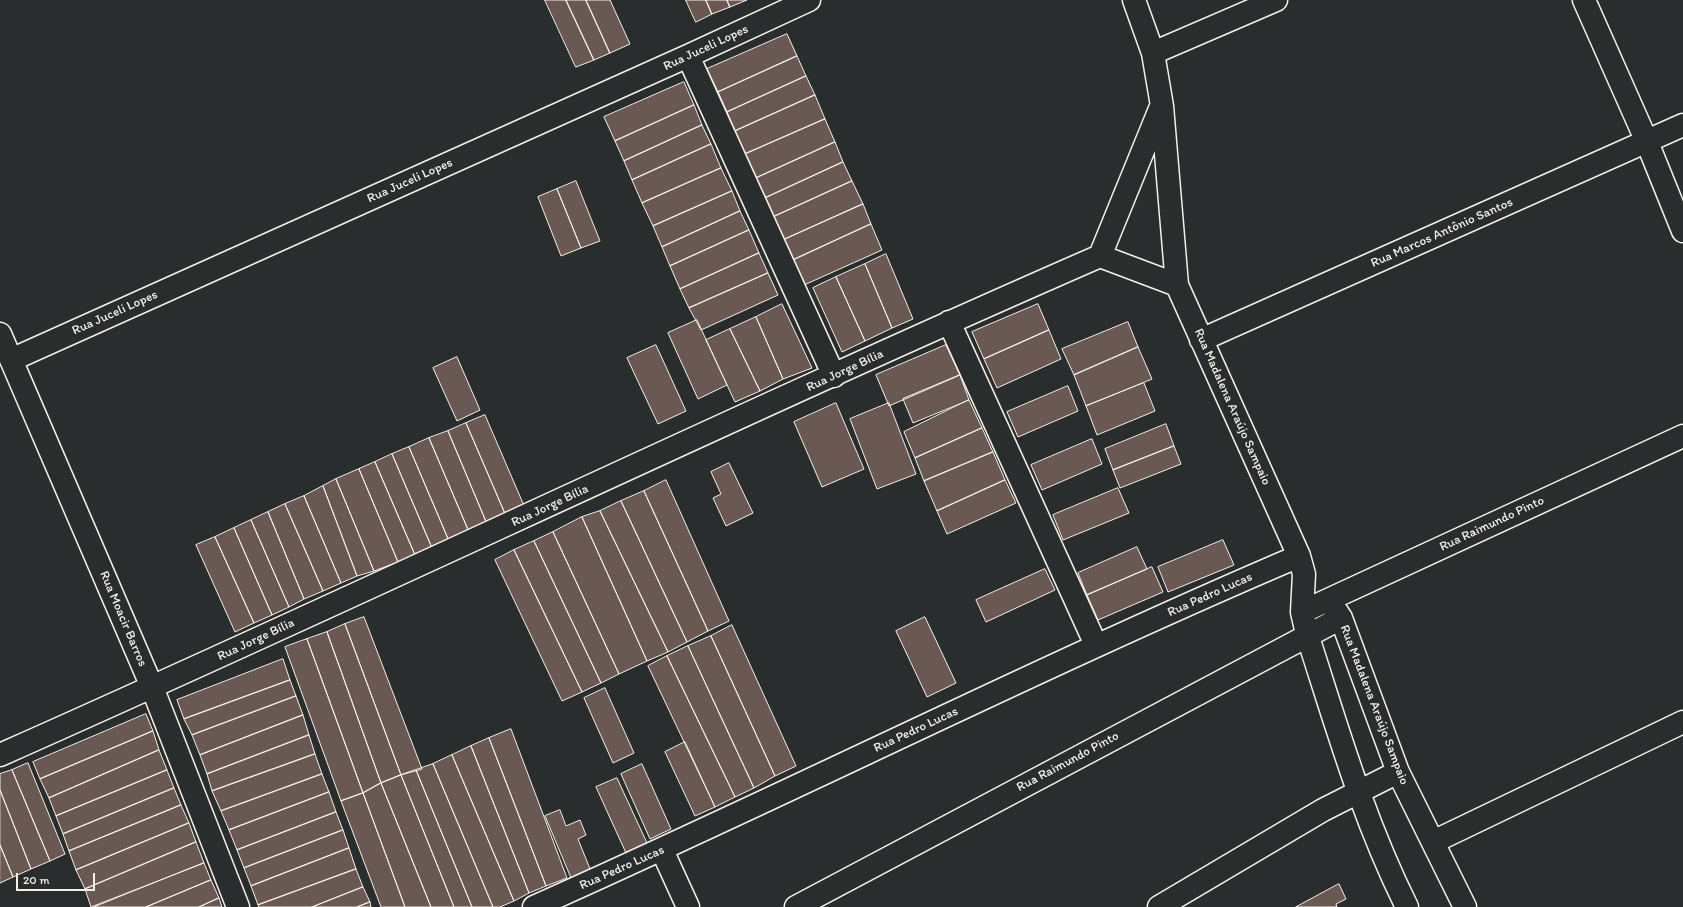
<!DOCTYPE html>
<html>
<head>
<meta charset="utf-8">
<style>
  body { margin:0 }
  #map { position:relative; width:1683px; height:907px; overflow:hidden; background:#2a2d2e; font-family:Itim,sans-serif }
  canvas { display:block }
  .scale { position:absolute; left:16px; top:873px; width:79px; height:18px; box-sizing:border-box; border:2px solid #f4f1e8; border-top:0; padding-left:5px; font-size:12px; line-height:14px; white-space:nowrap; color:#f4f1e8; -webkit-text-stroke:3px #2a2d2e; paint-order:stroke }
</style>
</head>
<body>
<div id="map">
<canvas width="1683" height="907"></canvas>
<div class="scale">20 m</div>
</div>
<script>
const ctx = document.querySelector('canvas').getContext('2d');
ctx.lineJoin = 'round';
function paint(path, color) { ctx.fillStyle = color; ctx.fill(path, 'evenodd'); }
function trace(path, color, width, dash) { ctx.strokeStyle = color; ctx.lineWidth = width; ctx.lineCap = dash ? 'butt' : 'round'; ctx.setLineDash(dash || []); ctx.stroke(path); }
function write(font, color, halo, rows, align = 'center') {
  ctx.font = font + ' Itim,sans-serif'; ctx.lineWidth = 4; ctx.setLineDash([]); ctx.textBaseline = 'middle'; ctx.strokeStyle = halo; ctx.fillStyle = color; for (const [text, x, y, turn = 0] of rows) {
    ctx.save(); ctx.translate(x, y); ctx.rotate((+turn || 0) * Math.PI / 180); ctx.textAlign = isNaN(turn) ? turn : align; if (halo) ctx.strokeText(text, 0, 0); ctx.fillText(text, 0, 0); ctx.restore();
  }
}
const building = new Path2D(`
  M 545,0 L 566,0 L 594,60 L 576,67 Z
  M 566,0 L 586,0 L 610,53 L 594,60 Z
  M 586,0 L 610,0 L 630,44 L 610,53 Z
  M 686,0 L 706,0 L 712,14 L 696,22 Z
  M 706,0 L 727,0 L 730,7 L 712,14 Z
  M 727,0 L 747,0 L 730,7 Z
  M 787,34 L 797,56 L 718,92 L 707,69 Z
  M 797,56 L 806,76 L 727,112 L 718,92 Z
  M 806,76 L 815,95 L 735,131 L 727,112 Z
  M 684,82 L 694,105 L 615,141 L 604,117 Z
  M 815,95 L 825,119 L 745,154 L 735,131 Z
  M 694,105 L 702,125 L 624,161 L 615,141 Z
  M 825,119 L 835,142 L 756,178 L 745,154 Z
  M 702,125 L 711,144 L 632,180 L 624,161 Z
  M 835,142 L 843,162 L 765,198 L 756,178 Z
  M 711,144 L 721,168 L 642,203 L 632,180 Z
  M 843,162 L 852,181 L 773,217 L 765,198 Z
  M 721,168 L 732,191 L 653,226 L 642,203 Z
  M 576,181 L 600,241 L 581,248 L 557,189 Z
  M 852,181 L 863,204 L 783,240 L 773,217 Z
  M 557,189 L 581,248 L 561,256 L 538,197 Z
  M 732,191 L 740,211 L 662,247 L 653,226 Z
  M 863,204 L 871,224 L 793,260 L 783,240 Z
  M 740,211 L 749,230 L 670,266 L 662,247 Z
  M 871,224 L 882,250 L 804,285 L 793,260 Z
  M 749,230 L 759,253 L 680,289 L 670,266 Z
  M 759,253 L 768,273 L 689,308 L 680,289 Z
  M 886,254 L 913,319 L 892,328 L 865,264 Z
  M 865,264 L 892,328 L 865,341 L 836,277 Z
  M 768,273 L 778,295 L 701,330 L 689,308 Z
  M 836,277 L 865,341 L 842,352 L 813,288 Z
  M 782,304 L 812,368 L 783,379 L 756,317 Z
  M 1038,304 L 1049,330 L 984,359 L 972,332 Z
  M 756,317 L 783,379 L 760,391 L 730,329 Z
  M 697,320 L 727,385 L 698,399 L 668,333 Z
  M 1128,322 L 1138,347 L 1074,375 L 1062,349 Z
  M 730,329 L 760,391 L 735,402 L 706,340 Z
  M 1049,330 L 1061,359 L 997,388 L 984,359 Z
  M 656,345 L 686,411 L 658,424 L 627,358 Z
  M 946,345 L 960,375 L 889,406 L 876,375 Z
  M 1138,347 L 1152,379 L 1086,406 L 1074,375 Z
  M 457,357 L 480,410 L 457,421 L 433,368 Z
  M 960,375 L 969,400 L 913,423 L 903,399 Z
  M 1144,383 L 1155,411 L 1097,435 L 1086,406 Z
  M 1068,386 L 1078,411 L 1018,437 L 1007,412 Z
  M 969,400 L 982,428 L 915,458 L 904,432 Z
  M 836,403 L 864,469 L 822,487 L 794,422 Z
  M 889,403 L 916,474 L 877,489 L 850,419 Z
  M 485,415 L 525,508 L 506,516 L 466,423 Z
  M 466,423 L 506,516 L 487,524 L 448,431 Z
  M 1166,424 L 1174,446 L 1113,470 L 1105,449 Z
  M 982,428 L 993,452 L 924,481 L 915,458 Z
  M 448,431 L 487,524 L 469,532 L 429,438 Z
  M 429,438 L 469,532 L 449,541 L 409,447 Z
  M 1092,439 L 1102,464 L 1042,490 L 1031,465 Z
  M 1174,446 L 1181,464 L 1120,488 L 1113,470 Z
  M 409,447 L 449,541 L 432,548 L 392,454 Z
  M 993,452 L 1005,480 L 937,511 L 924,481 Z
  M 392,454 L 432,548 L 415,555 L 375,462 Z
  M 375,462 L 415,555 L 398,562 L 359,469 Z
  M 729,463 L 753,513 L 726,526 L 713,498 L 721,494 L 711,472 Z
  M 359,469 L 398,562 L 374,571 L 336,479 Z
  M 336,479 L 374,571 L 357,576 L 323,486 Z
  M 666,480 L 729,621 L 708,631 L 644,491 Z
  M 1005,480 L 1016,503 L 947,534 L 937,511 Z
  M 323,486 L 357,576 L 341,583 L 304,496 Z
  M 1118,488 L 1129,513 L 1063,540 L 1053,515 Z
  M 644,491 L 708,631 L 687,642 L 621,501 Z
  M 304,496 L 341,583 L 323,591 L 285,504 Z
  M 621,501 L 687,642 L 668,652 L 600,511 Z
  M 285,504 L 323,591 L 304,599 L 268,512 Z
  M 600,511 L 668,652 L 647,661 L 582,517 Z
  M 268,512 L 304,599 L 289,607 L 251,520 Z
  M 582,517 L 647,661 L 619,674 L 553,532 Z
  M 251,520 L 289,607 L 272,615 L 234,528 Z
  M 234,528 L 272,615 L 254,623 L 215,537 Z
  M 553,532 L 619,674 L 601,683 L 534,541 Z
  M 215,537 L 254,623 L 235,632 L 196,545 Z
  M 1223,540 L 1234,565 L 1168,592 L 1158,567 Z
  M 534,541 L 601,683 L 582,692 L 514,550 Z
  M 1137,547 L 1147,569 L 1087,595 L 1078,573 Z
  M 514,550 L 582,692 L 562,701 L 495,560 Z
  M 1152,567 L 1163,592 L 1098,620 L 1087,595 Z
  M 1045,569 L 1055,590 L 986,622 L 976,600 Z
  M 364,617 L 422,769 L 401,775 L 345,624 Z
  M 925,617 L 956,683 L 927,697 L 896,631 Z
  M 345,624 L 401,775 L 381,783 L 327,632 Z
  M 732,625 L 796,766 L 775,776 L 711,636 Z
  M 327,632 L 381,783 L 363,793 L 307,639 Z
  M 711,636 L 775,776 L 754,788 L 688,646 Z
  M 307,639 L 363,793 L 341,801 L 285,647 Z
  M 688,646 L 754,788 L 735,797 L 667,656 Z
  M 667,656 L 735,797 L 715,807 L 648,666 Z
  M 283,659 L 290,680 L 184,719 L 177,700 Z
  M 290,680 L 296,696 L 192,735 L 184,719 Z
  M 605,688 L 634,753 L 613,763 L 584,698 Z
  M 296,696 L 303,715 L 200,755 L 192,735 Z
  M 146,714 L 153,731 L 40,779 L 33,762 Z
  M 303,715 L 309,735 L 207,774 L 200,755 Z
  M 511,729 L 567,878 L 546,886 L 489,738 Z
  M 153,731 L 159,750 L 49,798 L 40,779 Z
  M 309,735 L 315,754 L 212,791 L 207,774 Z
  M 489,738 L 546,886 L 529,893 L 471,746 Z
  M 685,742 L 715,807 L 695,816 L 665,752 Z
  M 471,746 L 529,893 L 514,901 L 452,755 Z
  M 159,750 L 167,770 L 56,816 L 49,798 Z
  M 315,754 L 322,774 L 221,811 L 212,791 Z
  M 452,755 L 514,901 L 500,907 L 493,907 L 433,764 Z
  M 28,763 L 65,854 L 50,861 L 12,770 Z
  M 433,764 L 493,907 L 472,907 L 416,770 Z
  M 642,764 L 671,829 L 650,839 L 621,774 Z
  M 12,770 L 50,861 L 31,869 L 0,790 L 0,774 Z
  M 167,770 L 174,788 L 63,834 L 56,816 Z
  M 416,770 L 472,907 L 454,907 L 401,775 Z
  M 322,774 L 329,792 L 229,830 L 221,811 Z
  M 401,775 L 454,907 L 431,907 L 381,783 Z
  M 617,778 L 647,843 L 626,853 L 596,787 Z
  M 381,783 L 431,907 L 405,907 L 363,793 Z
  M 174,788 L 181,805 L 69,851 L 63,834 Z
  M 0,790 L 31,869 L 13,877 L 0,845 Z
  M 329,792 L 336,812 L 237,850 L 229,830 Z
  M 363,793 L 405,907 L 381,907 L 341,801 Z
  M 181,805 L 189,823 L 76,870 L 69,851 Z
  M 560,810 L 566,826 L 580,820 L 586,835 L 578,839 L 590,869 L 571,878 L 545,816 Z
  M 336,812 L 343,830 L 244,868 L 237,850 Z
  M 189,823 L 196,842 L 85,889 L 76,870 Z
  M 343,830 L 349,848 L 251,886 L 244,868 Z
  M 196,842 L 204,863 L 91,907 L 85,889 Z
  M 0,845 L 13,877 L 0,883 Z
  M 349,848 L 356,869 L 258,905 L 251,886 Z
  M 204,863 L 211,880 L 146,907 L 94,907 Z
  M 356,869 L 363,887 L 312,907 L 259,907 L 258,905 Z
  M 211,880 L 219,898 L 199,907 L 146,907 Z
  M 1339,884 L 1346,899 L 1336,904 L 1337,907 L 1296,907 Z
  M 363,887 L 370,902 L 357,907 L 312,907 Z
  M 219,898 L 222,907 L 199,907 Z
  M 370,902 L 371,907 L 357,907 Z`);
const street = new Path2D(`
  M 1134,0 L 1153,53 L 1162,106 L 1177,285 L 1299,556 L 1304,574 L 1302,612 L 1307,634 C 1337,727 1363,819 1407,907
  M 1584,0 L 1647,142 L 1683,231
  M 1153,53 L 1276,0
  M 688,56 L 834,376
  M 1160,109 L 1100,256 L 1177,285
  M 949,322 L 1096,645
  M 0,334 L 152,687 L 238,907
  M 1201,340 L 1683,125
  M 11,360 L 688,56 L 809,0
  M 1333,606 L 1341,618 L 1398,772 L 1465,907
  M 1302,612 L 1683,436
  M 0,755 C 368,592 731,417 1100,256
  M 1433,842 L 1683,722
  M 662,850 L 688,907
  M 534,907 C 790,793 1041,666 1299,556
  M 796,907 L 1341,618
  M 1159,907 L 1323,810 L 1398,772`);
const streetNames = [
  ["Rua Juceli Lopes",706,48,-25],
  ["Rua Juceli Lopes",410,181,-24],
  ["Rua Marcos Antônio Santos",1442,233,-24],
  ["Rua Juceli Lopes",115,313,-24],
  ["Rua Jorge Bília",845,371,-25],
  ["Rua Madalena Araújo Sampaio",1232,407,66],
  ["Rua Jorge Bília",550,506,-25],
  ["Rua Raimundo Pinto",1492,524,-25],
  ["Rua Pedro Lucas",1210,595,-24],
  ["Rua Moacir Barros",123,619,67],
  ["Rua Jorge Bília",256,640,-25],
  ["Rua Madalena Araújo Sampaio",1374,705,69],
  ["Rua Pedro Lucas",916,730,-25],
  ["Rua Raimundo Pinto",1068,762,-28],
  ["Rua Pedro Lucas",622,868,-24]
];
paint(building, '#6a5952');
trace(building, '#f4f1e8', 1);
trace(street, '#f4f1e8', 25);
trace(street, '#2a2d2e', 22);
write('13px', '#f4f1e8', '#2a2d2e', streetNames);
</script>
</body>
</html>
